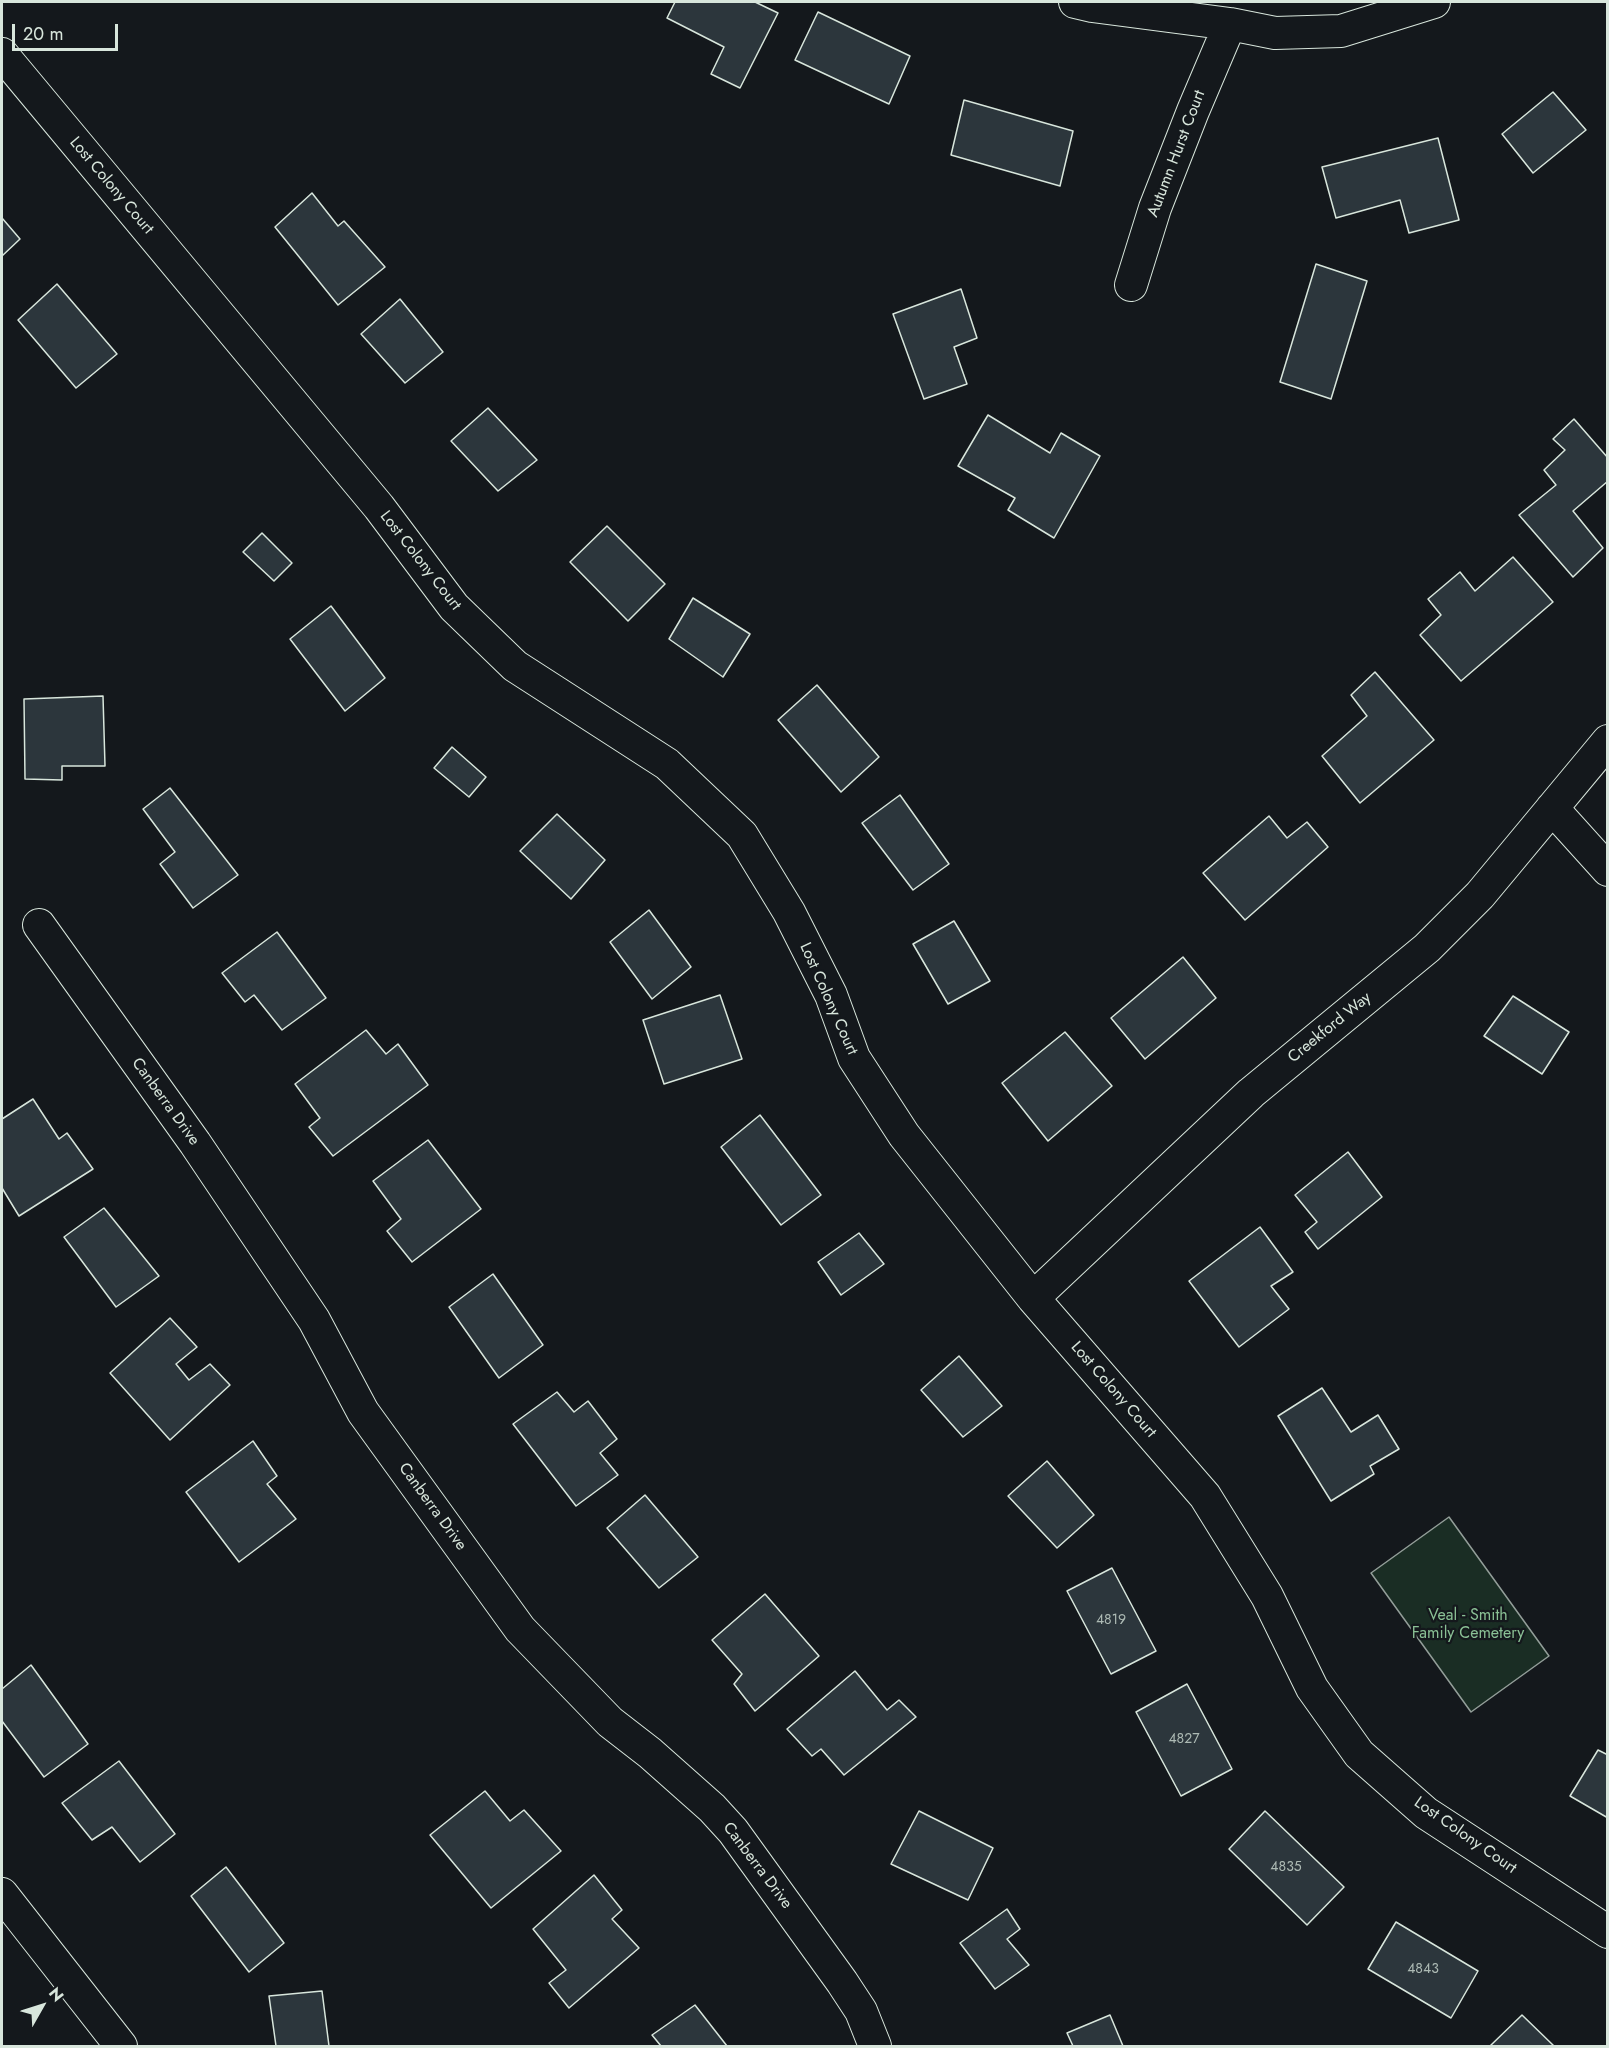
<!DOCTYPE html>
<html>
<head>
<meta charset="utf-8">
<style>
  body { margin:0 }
  #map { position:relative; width:1609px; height:2048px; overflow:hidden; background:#14181c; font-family:Jost,sans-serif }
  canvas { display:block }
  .frame { position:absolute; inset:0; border:3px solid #d8e6dc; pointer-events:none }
  .north { position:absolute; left:12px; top:1976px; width:60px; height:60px; -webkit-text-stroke:4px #14181c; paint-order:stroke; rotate:51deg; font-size:16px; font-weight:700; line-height:24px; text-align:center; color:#d8e6dc }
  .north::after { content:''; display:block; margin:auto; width:21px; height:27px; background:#d8e6dc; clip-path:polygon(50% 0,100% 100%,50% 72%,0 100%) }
  .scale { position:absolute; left:12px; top:24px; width:106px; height:27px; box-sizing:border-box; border:3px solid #d8e6dc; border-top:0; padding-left:8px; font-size:18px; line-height:21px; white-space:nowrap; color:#d8e6dc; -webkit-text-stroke:4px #14181c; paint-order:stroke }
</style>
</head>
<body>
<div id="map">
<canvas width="1609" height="2048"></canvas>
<div class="frame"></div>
<div class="north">N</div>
<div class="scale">20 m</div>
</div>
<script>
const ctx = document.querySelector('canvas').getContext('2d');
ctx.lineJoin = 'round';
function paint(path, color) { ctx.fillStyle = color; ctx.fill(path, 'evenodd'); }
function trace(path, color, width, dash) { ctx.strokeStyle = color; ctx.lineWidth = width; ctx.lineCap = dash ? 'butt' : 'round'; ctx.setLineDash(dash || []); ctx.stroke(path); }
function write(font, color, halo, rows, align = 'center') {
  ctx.font = font + ' Jost,sans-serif'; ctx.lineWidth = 4.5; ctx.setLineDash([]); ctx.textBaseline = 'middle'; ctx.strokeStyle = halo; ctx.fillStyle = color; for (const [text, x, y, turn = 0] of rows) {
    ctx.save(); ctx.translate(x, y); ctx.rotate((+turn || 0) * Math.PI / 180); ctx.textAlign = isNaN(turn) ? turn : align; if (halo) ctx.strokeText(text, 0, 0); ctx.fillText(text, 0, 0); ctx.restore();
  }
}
const green = new Path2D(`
  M 1449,1517 L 1549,1656 L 1471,1712 L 1371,1573 Z`);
const building = new Path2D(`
  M 675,2 L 755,2 L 778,13 L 740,88 L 711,74 L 724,47 L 667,18 Z
  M 818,12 L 910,56 L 889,104 L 795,60 Z
  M 1553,92 L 1586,130 L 1533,173 L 1502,134 Z
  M 964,100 L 1073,131 L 1060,186 L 951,155 Z
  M 1438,138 L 1459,220 L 1409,233 L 1400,200 L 1336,218 L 1322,167 Z
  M 312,193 L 338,226 L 344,221 L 385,267 L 338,305 L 275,227 Z
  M 2,218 L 20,239 L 2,256 Z
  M 1316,264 L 1367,281 L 1331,399 L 1280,382 Z
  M 57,284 L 117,354 L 76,388 L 18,320 Z
  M 961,289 L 977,338 L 954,347 L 967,384 L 924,399 L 893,314 Z
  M 400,299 L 443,352 L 405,383 L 361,334 Z
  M 488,408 L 537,460 L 498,491 L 451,441 Z
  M 988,415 L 1050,453 L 1061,433 L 1100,456 L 1054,538 L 1008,510 L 1015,498 L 958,466 Z
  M 1574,419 L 1608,458 L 1608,481 L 1573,511 L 1603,548 L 1573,577 L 1519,515 L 1556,485 L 1544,470 L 1565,450 L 1553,439 Z
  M 607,526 L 665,584 L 628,621 L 570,562 Z
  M 262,533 L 292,563 L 274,581 L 243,552 Z
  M 1513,557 L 1553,602 L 1461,681 L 1420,635 L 1441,615 L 1428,599 L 1460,572 L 1475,591 Z
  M 693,598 L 750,634 L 723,677 L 669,639 Z
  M 331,606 L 385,678 L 345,711 L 290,639 Z
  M 1375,672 L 1434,740 L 1360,803 L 1322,756 L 1367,716 L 1351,695 Z
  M 817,685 L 879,757 L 841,792 L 778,720 Z
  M 103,696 L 105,766 L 62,766 L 62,780 L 25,779 L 24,699 Z
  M 452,747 L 486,777 L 469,797 L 434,768 Z
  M 170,788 L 238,875 L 193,908 L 160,864 L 175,852 L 143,809 Z
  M 900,795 L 949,864 L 913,890 L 862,823 Z
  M 557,814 L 605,860 L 571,899 L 520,851 Z
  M 1269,816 L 1287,838 L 1307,822 L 1328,847 L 1245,920 L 1203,873 Z
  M 649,910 L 691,967 L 652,999 L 610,942 Z
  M 954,921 L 990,981 L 948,1004 L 913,944 Z
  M 277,932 L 326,998 L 282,1030 L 254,995 L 245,1002 L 222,973 Z
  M 1183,957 L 1216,998 L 1145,1059 L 1111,1018 Z
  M 720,995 L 742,1059 L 664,1084 L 643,1020 Z
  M 1513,996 L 1569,1032 L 1542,1074 L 1484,1036 Z
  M 366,1030 L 386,1054 L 398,1044 L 428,1085 L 333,1156 L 309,1127 L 320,1118 L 295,1084 Z
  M 1065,1032 L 1112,1086 L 1048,1141 L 1002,1083 Z
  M 33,1099 L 59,1139 L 67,1133 L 93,1169 L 19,1216 L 2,1188 L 2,1119 Z
  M 760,1115 L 821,1195 L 781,1225 L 721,1147 Z
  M 428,1140 L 481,1209 L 412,1262 L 387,1231 L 401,1219 L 373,1181 Z
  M 1348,1152 L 1382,1197 L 1318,1249 L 1305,1232 L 1317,1222 L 1295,1195 Z
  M 104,1208 L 159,1276 L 116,1307 L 64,1237 Z
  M 1260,1227 L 1293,1272 L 1271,1286 L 1289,1309 L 1239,1347 L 1189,1281 Z
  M 859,1233 L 884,1264 L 841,1295 L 818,1262 Z
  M 493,1274 L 543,1345 L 499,1378 L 449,1307 Z
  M 170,1318 L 197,1347 L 176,1364 L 189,1380 L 210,1364 L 230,1385 L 170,1440 L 110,1373 Z
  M 959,1356 L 1002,1406 L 963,1437 L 921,1390 Z
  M 1322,1388 L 1351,1432 L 1378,1415 L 1399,1449 L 1370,1466 L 1374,1474 L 1331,1501 L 1278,1416 Z
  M 557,1392 L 574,1412 L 588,1401 L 617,1439 L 600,1453 L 618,1475 L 576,1506 L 513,1424 Z
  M 253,1441 L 277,1476 L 267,1484 L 296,1519 L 239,1562 L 186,1492 Z
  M 1047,1461 L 1094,1515 L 1057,1548 L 1008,1496 Z
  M 645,1495 L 698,1557 L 659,1588 L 607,1528 Z
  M 1112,1568 L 1156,1651 L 1111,1674 L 1067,1591 Z
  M 765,1594 L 819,1656 L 755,1711 L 734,1684 L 742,1674 L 712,1640 Z
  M 31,1665 L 88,1744 L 44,1777 L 2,1721 L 2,1689 Z
  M 855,1671 L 887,1710 L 899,1700 L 916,1717 L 844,1775 L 821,1749 L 812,1756 L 787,1729 Z
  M 1187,1684 L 1232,1769 L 1181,1796 L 1136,1712 Z
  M 1598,1750 L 1608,1755 L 1608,1818 L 1570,1796 Z
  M 119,1761 L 175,1834 L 140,1862 L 112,1827 L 92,1840 L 62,1803 Z
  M 485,1791 L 510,1821 L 524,1810 L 561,1851 L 491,1908 L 430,1835 Z
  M 919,1811 L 993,1848 L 968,1900 L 891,1864 Z
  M 1265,1811 L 1344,1887 L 1307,1925 L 1229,1849 Z
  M 226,1867 L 284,1943 L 249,1972 L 191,1896 Z
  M 594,1875 L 622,1910 L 612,1919 L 639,1948 L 569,2008 L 549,1983 L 566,1970 L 533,1929 Z
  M 1007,1909 L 1020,1929 L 1007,1939 L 1029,1965 L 995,1989 L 960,1943 Z
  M 1396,1922 L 1478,1971 L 1451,2018 L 1368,1969 Z
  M 322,1991 L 329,2046 L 276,2046 L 269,1996 Z
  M 695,2005 L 727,2046 L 661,2046 L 652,2035 Z
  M 1110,2015 L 1123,2046 L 1073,2046 L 1067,2033 Z
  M 1522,2015 L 1554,2046 L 1490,2046 Z`);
const street = new Path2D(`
  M 1075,2 L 1092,6 L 1230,24 L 1275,33 L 1341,31 L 1434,2
  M 2,54 L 379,507 L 454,607 L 515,666 L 667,764 L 742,835 L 789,912 L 831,995 L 854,1058 L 904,1135 L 1033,1298 L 1205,1496 L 1267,1596 L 1312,1688 L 1359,1754 L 1426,1813 L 1608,1932
  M 1131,285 L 1155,208 L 1193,111 L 1230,24
  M 1552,808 L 1608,870
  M 39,925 L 195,1143 L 314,1320 L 363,1412 L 520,1629 L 610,1722 L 650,1753 L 712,1808 L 733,1831 L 842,1982 L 861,2011 L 875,2046
  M 1033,1298 L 1251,1093 L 1427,948 L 1480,895 L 1608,741
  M 2,1894 L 121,2046`);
const numberNames = [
  ["4819",1111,1621],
  ["4827",1184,1740],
  ["4835",1286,1868],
  ["4843",1423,1970]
];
const streetNames = [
  ["Autumn Hurst Court",1177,154,-69],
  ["Lost Colony Court",111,186,50],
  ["Lost Colony Court",420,561,52],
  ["Lost Colony Court",828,999,66],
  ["Creekford Way",1330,1028,-39],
  ["Canberra Drive",165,1102,54],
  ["Lost Colony Court",1113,1390,49],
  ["Canberra Drive",432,1507,54],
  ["Lost Colony Court",1465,1836,35],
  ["Canberra Drive",757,1866,53]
];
const parkNames = [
  ["Veal - Smith",1468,1616],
  ["Family Cemetery",1468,1634]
];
paint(green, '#1a2d24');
trace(green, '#939e99', 1.5);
paint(building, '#2c363c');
trace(building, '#d8e6dc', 1.5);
trace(street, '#d8e6dc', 34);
trace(street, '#14181c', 32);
write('14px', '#adbab4', null, numberNames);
write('16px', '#d8e6dc', '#14181c', streetNames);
write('16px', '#8ac095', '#14181c', parkNames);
</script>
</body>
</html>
